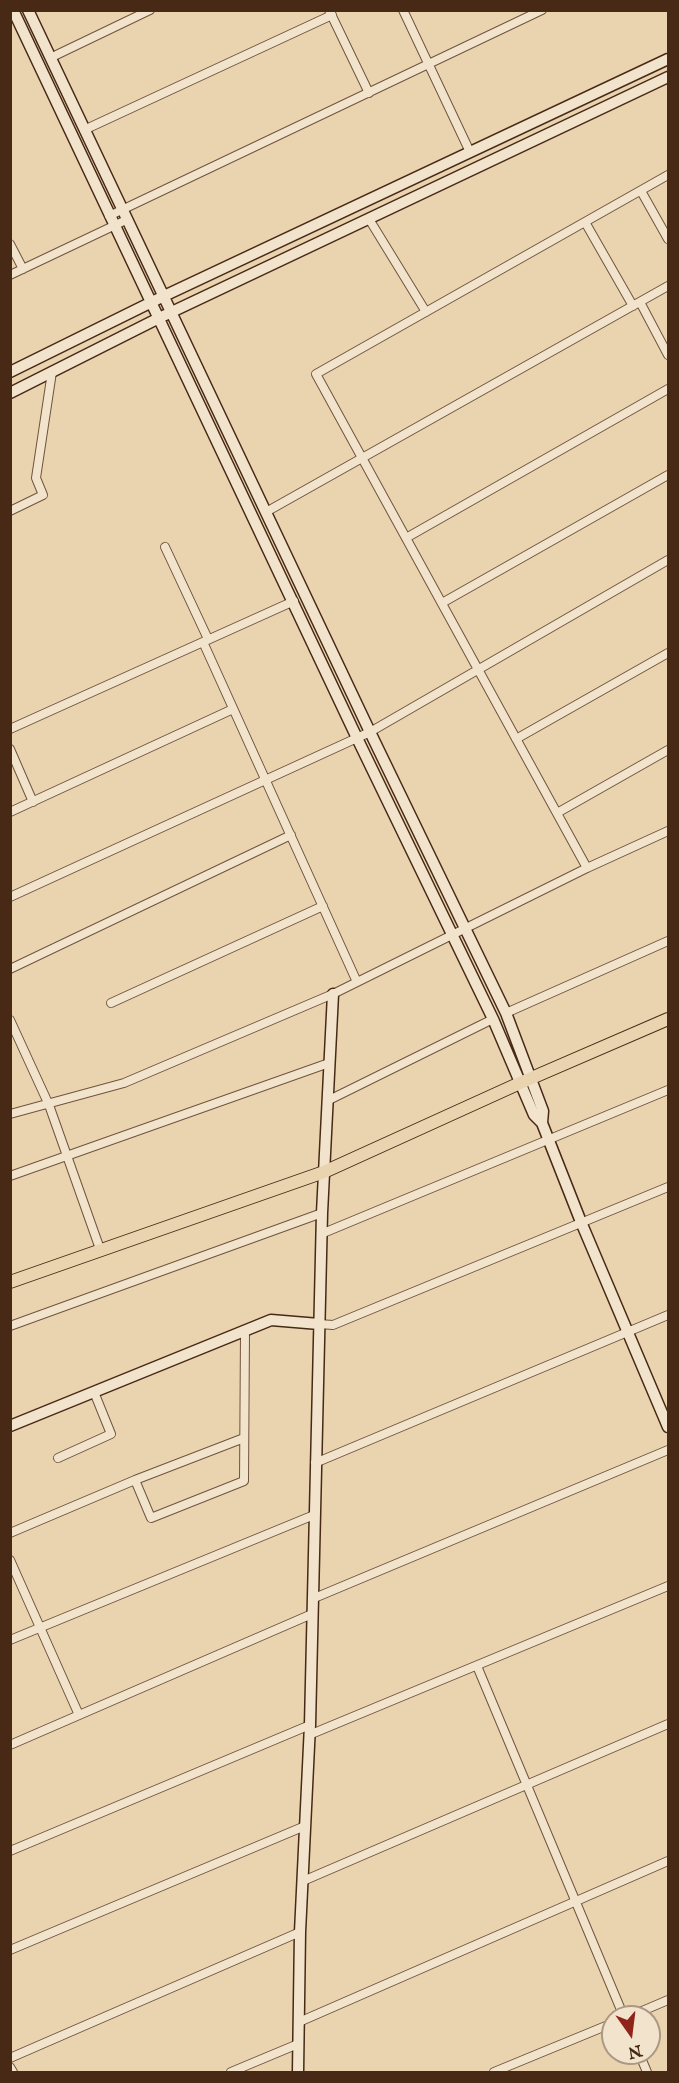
<!DOCTYPE html>
<html>
<head>
<meta charset="utf-8">
<style>
  body { margin:0 }
  #map { position:relative; width:679px; height:2083px; overflow:hidden; background:#ead4b0; font-family:"IM FELL English",serif }
  canvas { display:block }
  .frame { position:absolute; inset:0; border:12px solid #472916; pointer-events:none }
  .north { position:absolute; left:601px; top:2005px; width:60px; height:60px; box-sizing:border-box; background:#f1e3cc; border:2px solid #ad9983; border-radius:50%; rotate:166deg; font-size:16px; font-weight:700; line-height:24px; text-align:center; color:#472916 }
  .north::after { content:''; display:block; margin:auto; width:21px; height:27px; background:#8f2418; clip-path:polygon(50% 0,100% 100%,50% 72%,0 100%) }
</style>
</head>
<body>
<div id="map">
<canvas width="679" height="2083"></canvas>
<div class="frame"></div>
<div class="north">N</div>
</div>
<script>
const ctx = document.querySelector('canvas').getContext('2d');
ctx.lineJoin = 'round';
function trace(path, color, width, dash) { ctx.strokeStyle = color; ctx.lineWidth = width; ctx.lineCap = dash ? 'butt' : 'round'; ctx.setLineDash(dash || []); ctx.stroke(path); }
const street = new Path2D(`
  M 329,10 L 369,93
  M 403,10 L 470,152
  M 50,58 L 150,10
  M 84,130 L 332,15
  M 641,191 L 668,239
  M 109,216 L 542,10
  M 369,219 L 426,312
  M 585,222 L 633,306
  M 10,244 L 23,269
  M 10,275 L 126,220
  M 640,302 L 668,355
  M 10,511 L 43,495 L 36,478 L 52,372
  M 266,512 L 668,286
  M 406,538 L 668,389
  M 165,547 L 208,639
  M 442,603 L 668,475
  M 203,642 L 357,982
  M 10,729 L 294,601
  M 516,739 L 668,653
  M 10,749 L 33,802
  M 10,812 L 233,709
  M 557,813 L 668,750
  M 587,868 L 316,374 L 668,175
  M 10,897 L 370,732 L 668,560
  M 10,969 L 291,835
  M 111,1003 L 323,906
  M 506,1013 L 668,941
  M 10,1020 L 49,1105 L 100,1249
  M 327,1101 L 493,1019
  M 10,1114 L 124,1083 L 333,994 L 587,868 L 668,831
  M 10,1176 L 329,1063
  M 321,1234 L 668,1090
  M 319,1324 L 333,1325 L 668,1187
  M 10,1326 L 322,1213
  M 58,1458 L 111,1434 L 94,1392
  M 315,1463 L 668,1315
  M 135,1480 L 151,1518 L 244,1481 L 245,1331
  M 10,1533 L 135,1480 L 244,1438
  M 10,1560 L 79,1715
  M 312,1599 L 668,1450
  M 10,1640 L 314,1515
  M 477,1666 L 624,2017
  M 309,1735 L 668,1586
  M 10,1745 L 312,1614
  M 10,1851 L 310,1725
  M 303,1881 L 668,1724
  M 10,1950 L 305,1826
  M 628,2017 L 668,2000
  M 299,2022 L 668,1861
  M 639,2053 L 647,2072
  M 10,2058 L 300,1932
  M 10,2067 L 13,2072
  M 231,2072 L 298,2044
  M 494,2072 L 613,2023`);
const secondary = new Path2D(`
  M 13,10 L 357,738 L 493,1019 L 534,1115 L 542,1123
  M 28,10 L 370,732 L 506,1013 L 543,1111 L 542,1123 L 581,1222 L 668,1427
  M 10,372 L 164,296 L 668,59
  M 10,393 L 159,318 L 668,77
  M 10,1426 L 271,1320 L 319,1324
  M 298,2072 L 300,1932 L 310,1725 L 322,1213 L 333,994`);
const primary = new Path2D(`
  M 10,1282 L 324,1172 L 520,1083 L 668,1019`);
trace(street, '#70543c', 10);
trace(secondary, '#472916', 13);
trace(primary, '#472916', 14);
trace(street, '#f1e3cc', 8);
trace(secondary, '#f1e3cc', 10);
trace(primary, '#ead4b0', 12);
</script>
</body>
</html>
